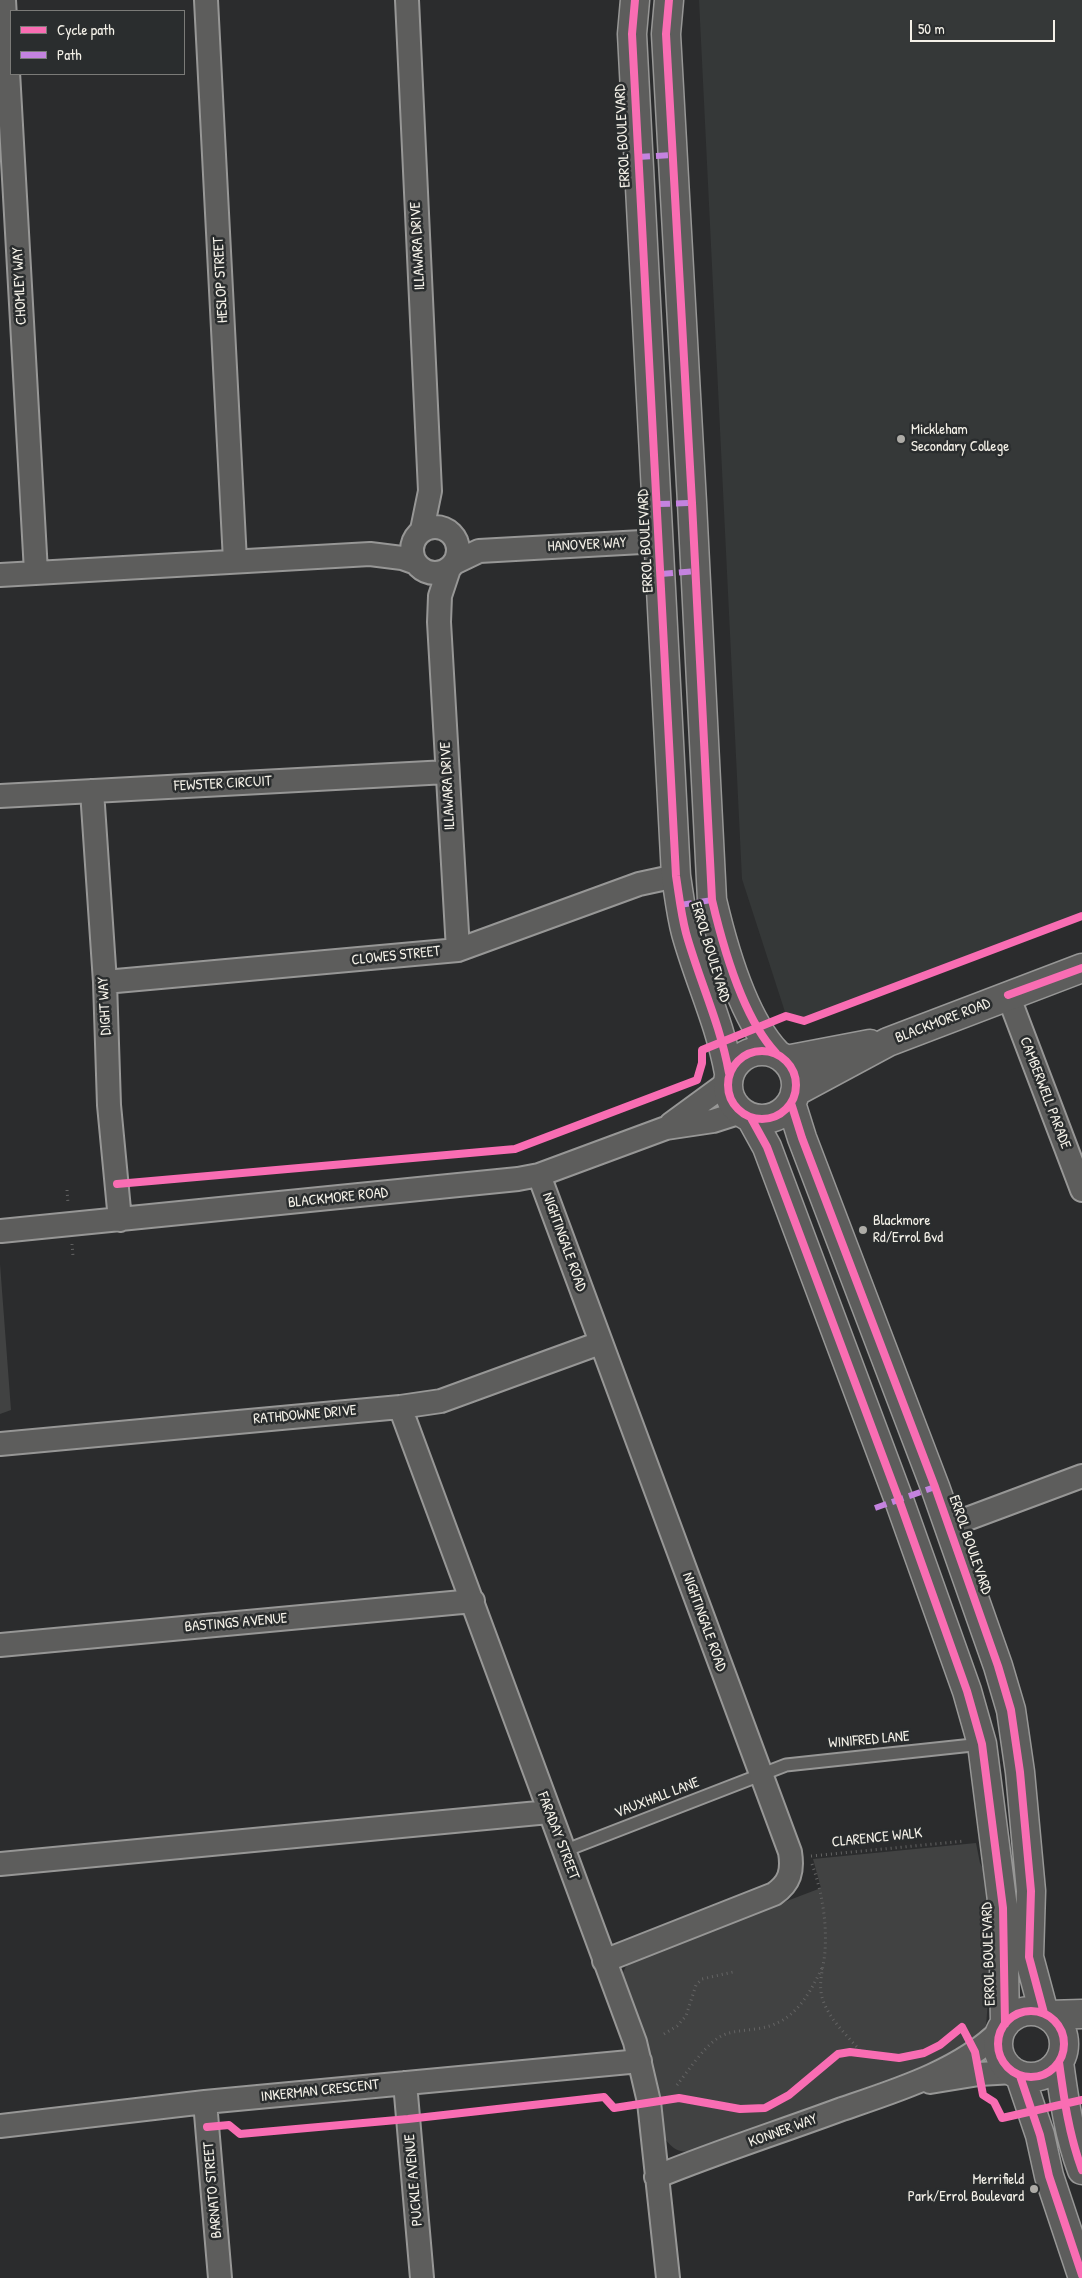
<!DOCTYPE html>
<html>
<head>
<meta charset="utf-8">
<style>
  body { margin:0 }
  #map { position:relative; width:1082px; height:2278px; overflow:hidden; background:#2b2c2d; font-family:"Patrick Hand",sans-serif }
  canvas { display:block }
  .legend { position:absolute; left:10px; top:10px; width:175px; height:65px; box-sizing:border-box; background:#2a2d2e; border:1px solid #7b7b78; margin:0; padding:6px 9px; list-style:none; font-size:15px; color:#f4f1e8 }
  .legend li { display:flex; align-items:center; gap:10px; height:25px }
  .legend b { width:25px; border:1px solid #7b7b78 }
  .scale { position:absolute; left:910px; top:20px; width:145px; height:22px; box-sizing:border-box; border:2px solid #f4f1e8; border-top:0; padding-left:6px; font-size:15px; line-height:18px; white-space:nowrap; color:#f4f1e8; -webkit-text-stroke:4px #2a2d2e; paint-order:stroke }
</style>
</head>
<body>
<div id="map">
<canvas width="1082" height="2278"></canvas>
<ul class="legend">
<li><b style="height:6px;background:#f96db3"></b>Cycle path</li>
<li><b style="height:6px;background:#c483df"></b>Path</li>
</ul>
<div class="scale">50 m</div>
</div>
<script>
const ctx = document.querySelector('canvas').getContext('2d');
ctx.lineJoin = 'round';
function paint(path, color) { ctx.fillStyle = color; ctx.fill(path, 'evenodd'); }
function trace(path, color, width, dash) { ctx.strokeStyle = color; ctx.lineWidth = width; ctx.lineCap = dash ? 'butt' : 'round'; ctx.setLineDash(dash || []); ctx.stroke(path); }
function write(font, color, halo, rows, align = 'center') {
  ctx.font = font + ' "Patrick Hand",sans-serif'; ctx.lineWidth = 5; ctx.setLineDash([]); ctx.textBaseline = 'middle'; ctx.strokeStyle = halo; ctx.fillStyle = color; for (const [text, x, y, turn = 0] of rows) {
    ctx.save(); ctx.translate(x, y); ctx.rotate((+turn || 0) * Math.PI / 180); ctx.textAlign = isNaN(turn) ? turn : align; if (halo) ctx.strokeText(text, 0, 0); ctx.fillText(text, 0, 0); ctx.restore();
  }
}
const built = new Path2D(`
  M 699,0 L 1082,0 L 1082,916 L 805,1020 L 785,1012 L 742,879 Z`);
const green = new Path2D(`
  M 0,1264 L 11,1410 L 0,1414 Z
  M 976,1843 L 980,1863 L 988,1878 L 989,1986 L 986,2027 L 979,2036 L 926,2065 L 700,2150 C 683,2153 676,2153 665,2139 L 622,1975 L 627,1964 L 642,1956 L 821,1888 L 813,1859 Z`);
const path = new Path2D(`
  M 67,1190 L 68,1203
  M 72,1244 L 73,1256
  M 811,1856 L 965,1841
  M 812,1864 C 822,1892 827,1922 825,1951 C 824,1966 818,1982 822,1997 C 828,2019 848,2036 862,2053
  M 664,2034 L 677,2026 L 686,2016 L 696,1985 L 702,1979 L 733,1972
  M 677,2085 C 688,2071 703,2048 718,2038 C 728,2031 742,2031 755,2029 C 792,2025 807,1999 822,1968`);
const service = new Path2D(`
  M 564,1851 L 786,1765 L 982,1744`);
const minor = new Path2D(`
  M 4,0 L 36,572
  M 206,0 L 235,561
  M 407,0 L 430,491 L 422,530
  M412 550a23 23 0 1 1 46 0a23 23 0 1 1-46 0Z
  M 454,563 L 479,551 L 660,541
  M 449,569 L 440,596 L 439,622 L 458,950
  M 0,575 L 370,554 L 402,558 L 416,563
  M 92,791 L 105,982 L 109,1105 L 120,1220
  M 0,796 L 447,772
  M 105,982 L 458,950 L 639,884 L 676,876
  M 1008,995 L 1082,1190
  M 671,1124 L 727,1083
  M 539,1175 L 790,1852 C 793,1871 790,1883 774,1894 L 604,1961
  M 1,1231 L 518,1179 L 539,1175 L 666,1128 L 713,1121 L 741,1112
  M 400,1407 L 635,2042 L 649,2102 L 668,2278
  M 0,1444 L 400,1407 L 441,1401 L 600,1343
  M 948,1526 L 1082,1476
  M 0,1645 L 473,1601
  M 0,1864 L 549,1812
  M 930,2082 L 979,2074 L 1014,2072
  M 405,2083 L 422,2278
  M 205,2102 L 220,2278
  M 0,2126 L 205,2102 L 640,2061
  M 656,2177 C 717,2152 780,2132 842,2109 C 895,2091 960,2071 1000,2031`);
const tertiary = new Path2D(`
  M 635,0 L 632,34 L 676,876 C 679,895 681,914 686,933 C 699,980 720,1023 729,1073
  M 669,0 L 666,34 L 692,503 L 712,900 C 723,947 743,1018 776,1053
  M728 1085a34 34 0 1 1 68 0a34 34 0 1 1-68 0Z
  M 786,1060 L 870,1044
  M 795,1092 L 888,1042 L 1082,968
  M 791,1103 L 802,1138 L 935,1487 L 998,1666 L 1011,1710 L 1020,1772 L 1031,1891 L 1029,1957 L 1044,2013
  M 751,1118 L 767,1147 L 899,1500 L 967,1691 L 982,1744 L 1003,1908 L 1005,2024
  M998 2044a33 33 0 1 1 66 0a33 33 0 1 1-66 0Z
  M 1048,2015 L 1082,2014
  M 1059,2062 C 1064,2099 1069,2135 1082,2170
  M 1020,2076 L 1040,2135 L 1049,2176 L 1082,2275`);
const quiet = new Path2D(`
  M 638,157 L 672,155
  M 658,504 L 692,503
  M 661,574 L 696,571
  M 680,905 L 712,900
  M 875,1508 L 935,1487`);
const cycleway = new Path2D(`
  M 635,0 L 632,34 L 676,876 C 679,895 681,914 686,933 C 699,980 720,1023 729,1073
  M 669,0 L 666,34 L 692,503 L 712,900 C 723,947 743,1018 776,1053
  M 1008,995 L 1082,968
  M728 1085a34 34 0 1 1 68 0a34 34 0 1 1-68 0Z
  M 791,1103 L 802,1138 L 935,1487 L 998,1666 L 1011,1710 L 1020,1772 L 1031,1891 L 1029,1957 L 1044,2013
  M 751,1118 L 767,1147 L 899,1500 L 967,1691 L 982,1744 L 1003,1908 L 1005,2024
  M 117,1184 L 515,1149 L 697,1080 L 702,1063 L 702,1050 L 786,1016 L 804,1021 L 1082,916
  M998 2044a33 33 0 1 1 66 0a33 33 0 1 1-66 0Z
  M 1059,2062 C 1064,2099 1069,2135 1082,2170
  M 1020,2076 L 1040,2135 L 1049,2176 L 1082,2275
  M 207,2127 L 229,2125 L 240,2134 L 408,2119 L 604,2097 L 614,2108 L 679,2098 L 740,2109 L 765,2108 L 789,2095 L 838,2054 L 850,2052 L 899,2058 L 924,2053 L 940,2045 L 962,2027 L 975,2052 L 983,2095 L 994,2102 L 1002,2118 L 1082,2100`);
const markers = [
  [901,439,5,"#aeaca7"],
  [863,1230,5,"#aeaca7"],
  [1034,2189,5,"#aeaca7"]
];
const streetNames = [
  ["ERROL BOULEVARD",623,136,-93],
  ["ILLAWARA DRIVE",418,246,-93],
  ["HESLOP STREET",221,280,-93],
  ["CHOMLEY WAY",20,286,-93],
  ["ERROL BOULEVARD",646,541,-93],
  ["HANOVER WAY",587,545,-3],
  ["FEWSTER CIRCUIT",223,784,-3],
  ["ILLAWARA DRIVE",448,786,-93],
  ["ERROL BOULEVARD",710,952,73],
  ["CLOWES STREET",396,956,-6],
  ["DIGHT WAY",105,1006,-93],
  ["BLACKMORE ROAD",943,1021,-21],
  ["CAMBERWELL PARADE",1045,1093,69],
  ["BLACKMORE ROAD",338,1198,-6],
  ["NIGHTINGALE ROAD",564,1242,70],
  ["RATHDOWNE DRIVE",305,1415,-5],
  ["ERROL BOULEVARD",970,1545,71],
  ["NIGHTINGALE ROAD",704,1622,70],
  ["BASTINGS AVENUE",236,1623,-5],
  ["WINIFRED LANE",869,1740,-5],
  ["VAUXHALL LANE",657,1798,-21],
  ["FARADAY STREET",558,1836,69],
  ["CLARENCE WALK",877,1838,-6],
  ["ERROL BOULEVARD",989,1954,-92],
  ["INKERMAN CRESCENT",320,2091,-6],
  ["KONNER WAY",783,2131,-20],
  ["PUCKLE AVENUE",414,2180,-95],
  ["BARNATO STREET",213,2190,-95]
];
const poiNames = [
  ["Mickleham",911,430],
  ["Secondary College",911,447],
  ["Blackmore",873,1221],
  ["Rd/Errol Bvd",873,1238],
  ["Merrifield",1024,2180,"right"],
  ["Park/Errol Boulevard",1024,2197,"right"]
];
paint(built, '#353838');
paint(green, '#414242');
trace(service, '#979796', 15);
trace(minor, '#979796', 26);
trace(tertiary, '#979796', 31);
trace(path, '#646464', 3, [1, 4]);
trace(service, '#5d5d5c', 11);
trace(minor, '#5d5d5c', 22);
trace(tertiary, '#5d5d5c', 28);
trace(quiet, '#c483df', 6, [12, 6]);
trace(cycleway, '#f96db3', 8);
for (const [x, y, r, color] of markers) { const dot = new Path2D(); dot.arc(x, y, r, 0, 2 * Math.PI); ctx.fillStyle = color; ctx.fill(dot); trace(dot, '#2a2d2e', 2); }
write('15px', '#f4f1e8', '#2a2d2e', streetNames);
write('15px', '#f4f1e8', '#2a2d2e', poiNames, 'left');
</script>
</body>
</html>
